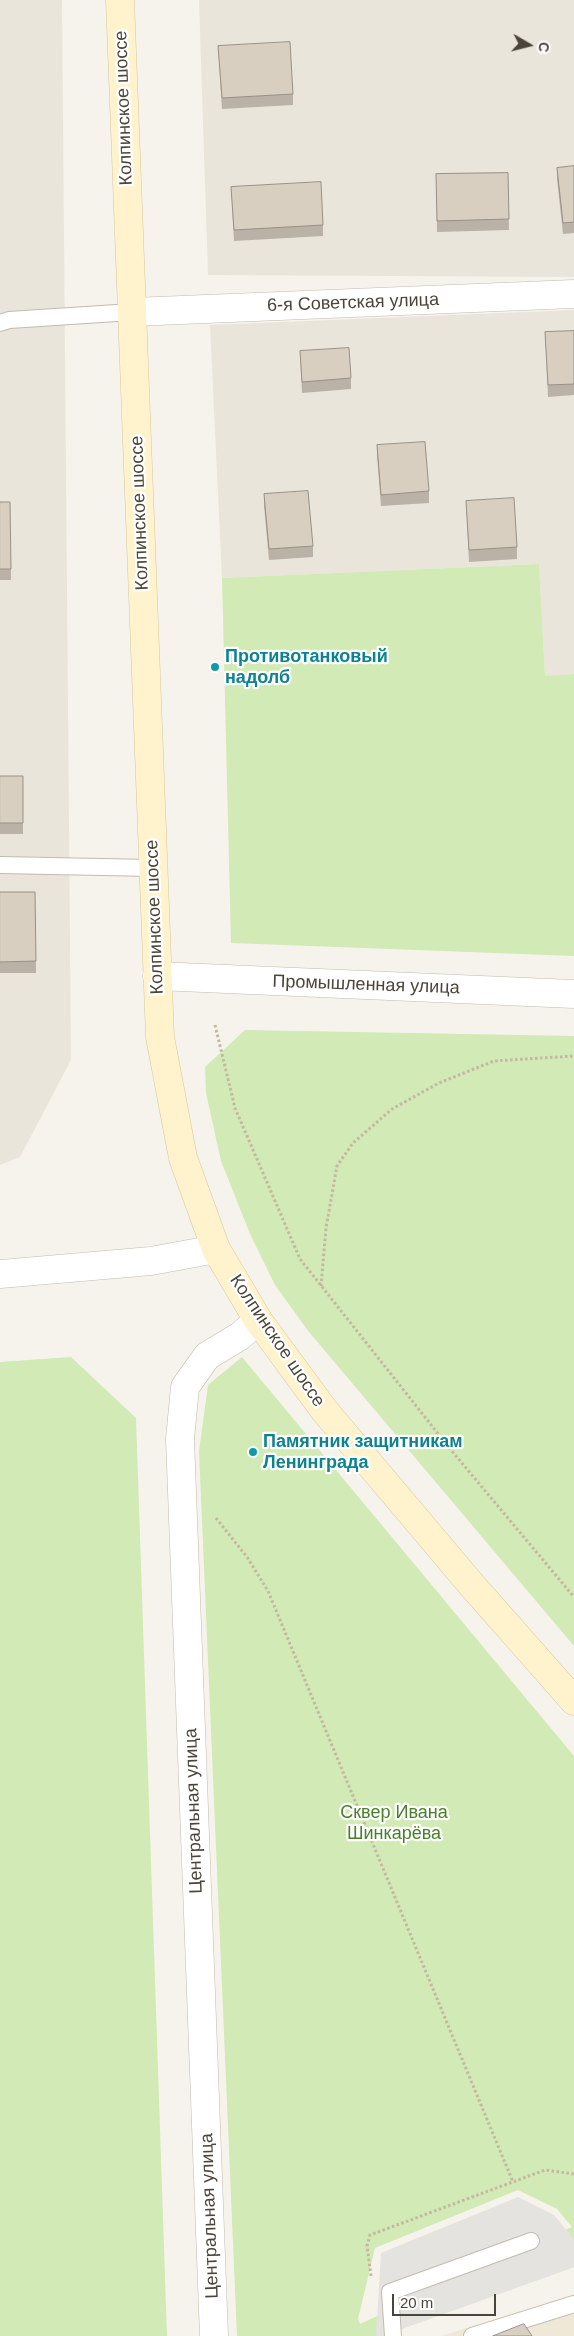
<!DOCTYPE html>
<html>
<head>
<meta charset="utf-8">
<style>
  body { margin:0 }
  #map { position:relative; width:574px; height:2336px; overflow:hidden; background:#f6f3ec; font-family:Helvetica,sans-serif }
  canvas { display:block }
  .north { position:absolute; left:504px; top:20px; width:50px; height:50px; -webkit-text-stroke:4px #fff; paint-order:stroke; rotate:98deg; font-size:14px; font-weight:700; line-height:20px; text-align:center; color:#4b4439 }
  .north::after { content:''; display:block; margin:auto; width:18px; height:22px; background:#4b4439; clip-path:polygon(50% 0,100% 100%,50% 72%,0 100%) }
  .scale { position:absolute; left:392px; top:2294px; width:104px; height:22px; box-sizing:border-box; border:2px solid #4b4439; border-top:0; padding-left:6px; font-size:15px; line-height:18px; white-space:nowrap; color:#4b4439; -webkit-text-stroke:4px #fff; paint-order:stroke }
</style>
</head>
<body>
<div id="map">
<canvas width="574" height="2336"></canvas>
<div class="north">С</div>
<div class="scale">20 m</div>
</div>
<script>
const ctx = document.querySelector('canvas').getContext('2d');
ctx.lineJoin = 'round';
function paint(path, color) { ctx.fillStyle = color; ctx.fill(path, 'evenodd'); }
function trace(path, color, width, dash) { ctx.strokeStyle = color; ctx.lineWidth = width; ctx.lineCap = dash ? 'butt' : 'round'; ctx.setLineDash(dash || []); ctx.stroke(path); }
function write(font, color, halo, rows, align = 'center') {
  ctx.font = font + ' Helvetica,sans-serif'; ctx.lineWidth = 4.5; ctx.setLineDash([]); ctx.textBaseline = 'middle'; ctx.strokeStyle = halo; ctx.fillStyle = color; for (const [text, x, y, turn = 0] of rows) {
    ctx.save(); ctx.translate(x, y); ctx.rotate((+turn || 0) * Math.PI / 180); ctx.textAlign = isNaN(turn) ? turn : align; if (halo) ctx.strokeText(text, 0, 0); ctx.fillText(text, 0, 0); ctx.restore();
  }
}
const residential = new Path2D(`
  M 0,0 L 62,0 L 71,1060 L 20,1157 L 0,1165 Z
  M 199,0 L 574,0 L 574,277 L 208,275 Z
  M 574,310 L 574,674 L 545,677 L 539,564 L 222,578 L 210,325 Z`);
const education = new Path2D(`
  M 574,2294 L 574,2336 L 441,2336 Z`);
const green = new Path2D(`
  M 539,564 L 545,676 L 574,674 L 574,956 L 231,943 L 222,578 Z
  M 245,1030 L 574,1036 L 574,1646 L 309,1332 L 275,1285 L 250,1234 L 221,1161 L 206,1093 L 205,1067 Z
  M 71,1357 L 136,1418 L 167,2336 L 0,2336 L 0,1362 Z
  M 242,1357 L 574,1756 L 574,2267 L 382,2336 L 237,2336 L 199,1451 L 208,1385 ZM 518,2190 L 557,2209 L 572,2227 L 360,2324 L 358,2319 L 375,2248 Z`);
const parking = new Path2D(`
  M 518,2197 L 554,2215 L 574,2239 L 574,2267 L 382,2336 L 376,2336 L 381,2253 Z`);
const path = new Path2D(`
  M 215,1025 L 235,1108 L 300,1259 L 451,1450 L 574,1597
  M 321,1286 L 326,1228 L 337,1166 L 353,1143 L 392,1109 L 439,1083 L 494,1061 L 574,1056
  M 216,1518 L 247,1557 L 268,1591 L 513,2182
  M 371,2276 L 367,2246 L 370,2235 L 545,2170 L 574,2174`);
const service = new Path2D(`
  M 0,323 L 9,320 L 132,312
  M 0,865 L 153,868
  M 393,2336 L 390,2292 L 531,2241
  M 472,2336 L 574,2304`);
const minor = new Path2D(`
  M 132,312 L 574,294
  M 157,976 L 574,994
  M 0,1274 L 151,1261 L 216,1249`);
const tertiary = new Path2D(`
  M 214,2336 L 180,1439 L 185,1387 L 207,1356 L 240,1336 L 258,1320`);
const secondary = new Path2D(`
  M 120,0 L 160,1037 L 183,1158 L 216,1249 L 258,1320 L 324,1410 L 470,1583 L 574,1701`);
const wall = new Path2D(`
  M 218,46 L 293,94 L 293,105 L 222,109 Z
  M 574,166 L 574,233 L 563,234 L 557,179 L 557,168 Z
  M 508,173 L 509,230 L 437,232 L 436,174 Z
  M 231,187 L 323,225 L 323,236 L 234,241 Z
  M 574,331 L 574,395 L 548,397 L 545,332 Z
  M 300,351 L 351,378 L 351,389 L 302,393 Z
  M 377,445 L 429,491 L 429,503 L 381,506 L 377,456 Z
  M 264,494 L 313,546 L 313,557 L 269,560 L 264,506 Z
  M 466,501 L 517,547 L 517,559 L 469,562 Z
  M 0,502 L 11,569 L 11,580 L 0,580 Z
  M 0,776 L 23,776 L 23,834 L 0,834 Z
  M 0,892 L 35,892 L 36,973 L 0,973 Z`);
const building = new Path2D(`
  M 290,42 L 293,94 L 222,98 L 218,46 Z
  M 574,166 L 574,222 L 563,223 L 557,168 Z
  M 508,173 L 509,219 L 437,221 L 436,174 Z
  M 321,182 L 323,225 L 234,230 L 231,187 Z
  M 574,331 L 574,384 L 548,385 L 545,332 Z
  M 349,348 L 351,378 L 302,382 L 300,351 Z
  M 425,442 L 429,491 L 381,495 L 377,445 Z
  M 308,491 L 313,546 L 269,549 L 264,494 Z
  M 514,498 L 517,547 L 469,550 L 466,501 Z
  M 0,502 L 10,502 L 11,569 L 0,569 Z
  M 0,776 L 23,776 L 23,823 L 0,823 Z
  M 0,892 L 35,892 L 36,961 L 0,962 Z
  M 524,2324 L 532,2336 L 493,2336 Z`);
const markers = [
  [215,667,5,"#0f9aa8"],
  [253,1452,5,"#0f9aa8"]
];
const streetNames = [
  ["Колпинское шоссе",124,108,-92],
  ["6-я Советская улица",353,303,-2],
  ["Колпинское шоссе",140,513,-92],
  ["Колпинское шоссе",155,917,-92],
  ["Промышленная улица",366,985,2],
  ["Колпинское шоссе",277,1341,56],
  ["Центральная улица",194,1811,-92],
  ["Центральная улица",210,2216,-92]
];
const cultureNames = [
  ["Противотанковый",225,657],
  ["надолб",225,678],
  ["Памятник защитникам",263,1442],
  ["Ленинграда",263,1463]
];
const parkNames = [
  ["Сквер Ивана",394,1813],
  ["Шинкарёва",394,1834]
];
paint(residential, '#eae5da');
paint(education, '#efe8d6');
paint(green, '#d2eab5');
paint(parking, '#e5e3e0');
trace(service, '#c2bbae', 18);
trace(minor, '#c2bbae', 29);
trace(tertiary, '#c2bbae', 29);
trace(secondary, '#d6c79b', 29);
trace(path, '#c4b79f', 3, [2.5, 2.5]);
trace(service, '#fff', 16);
trace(minor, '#fff', 28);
trace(tertiary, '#fff', 28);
trace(secondary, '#fff3cd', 28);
paint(wall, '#bab2a6');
paint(building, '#d8cfc1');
trace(building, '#979187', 1);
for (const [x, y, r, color] of markers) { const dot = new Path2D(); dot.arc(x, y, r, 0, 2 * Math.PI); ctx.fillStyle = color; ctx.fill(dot); trace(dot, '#fff', 2); }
write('18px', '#4b4439', '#fff', streetNames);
write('bold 18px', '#0d838f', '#fff', cultureNames, 'left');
write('18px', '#4a7f2a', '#fff', parkNames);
</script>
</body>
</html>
